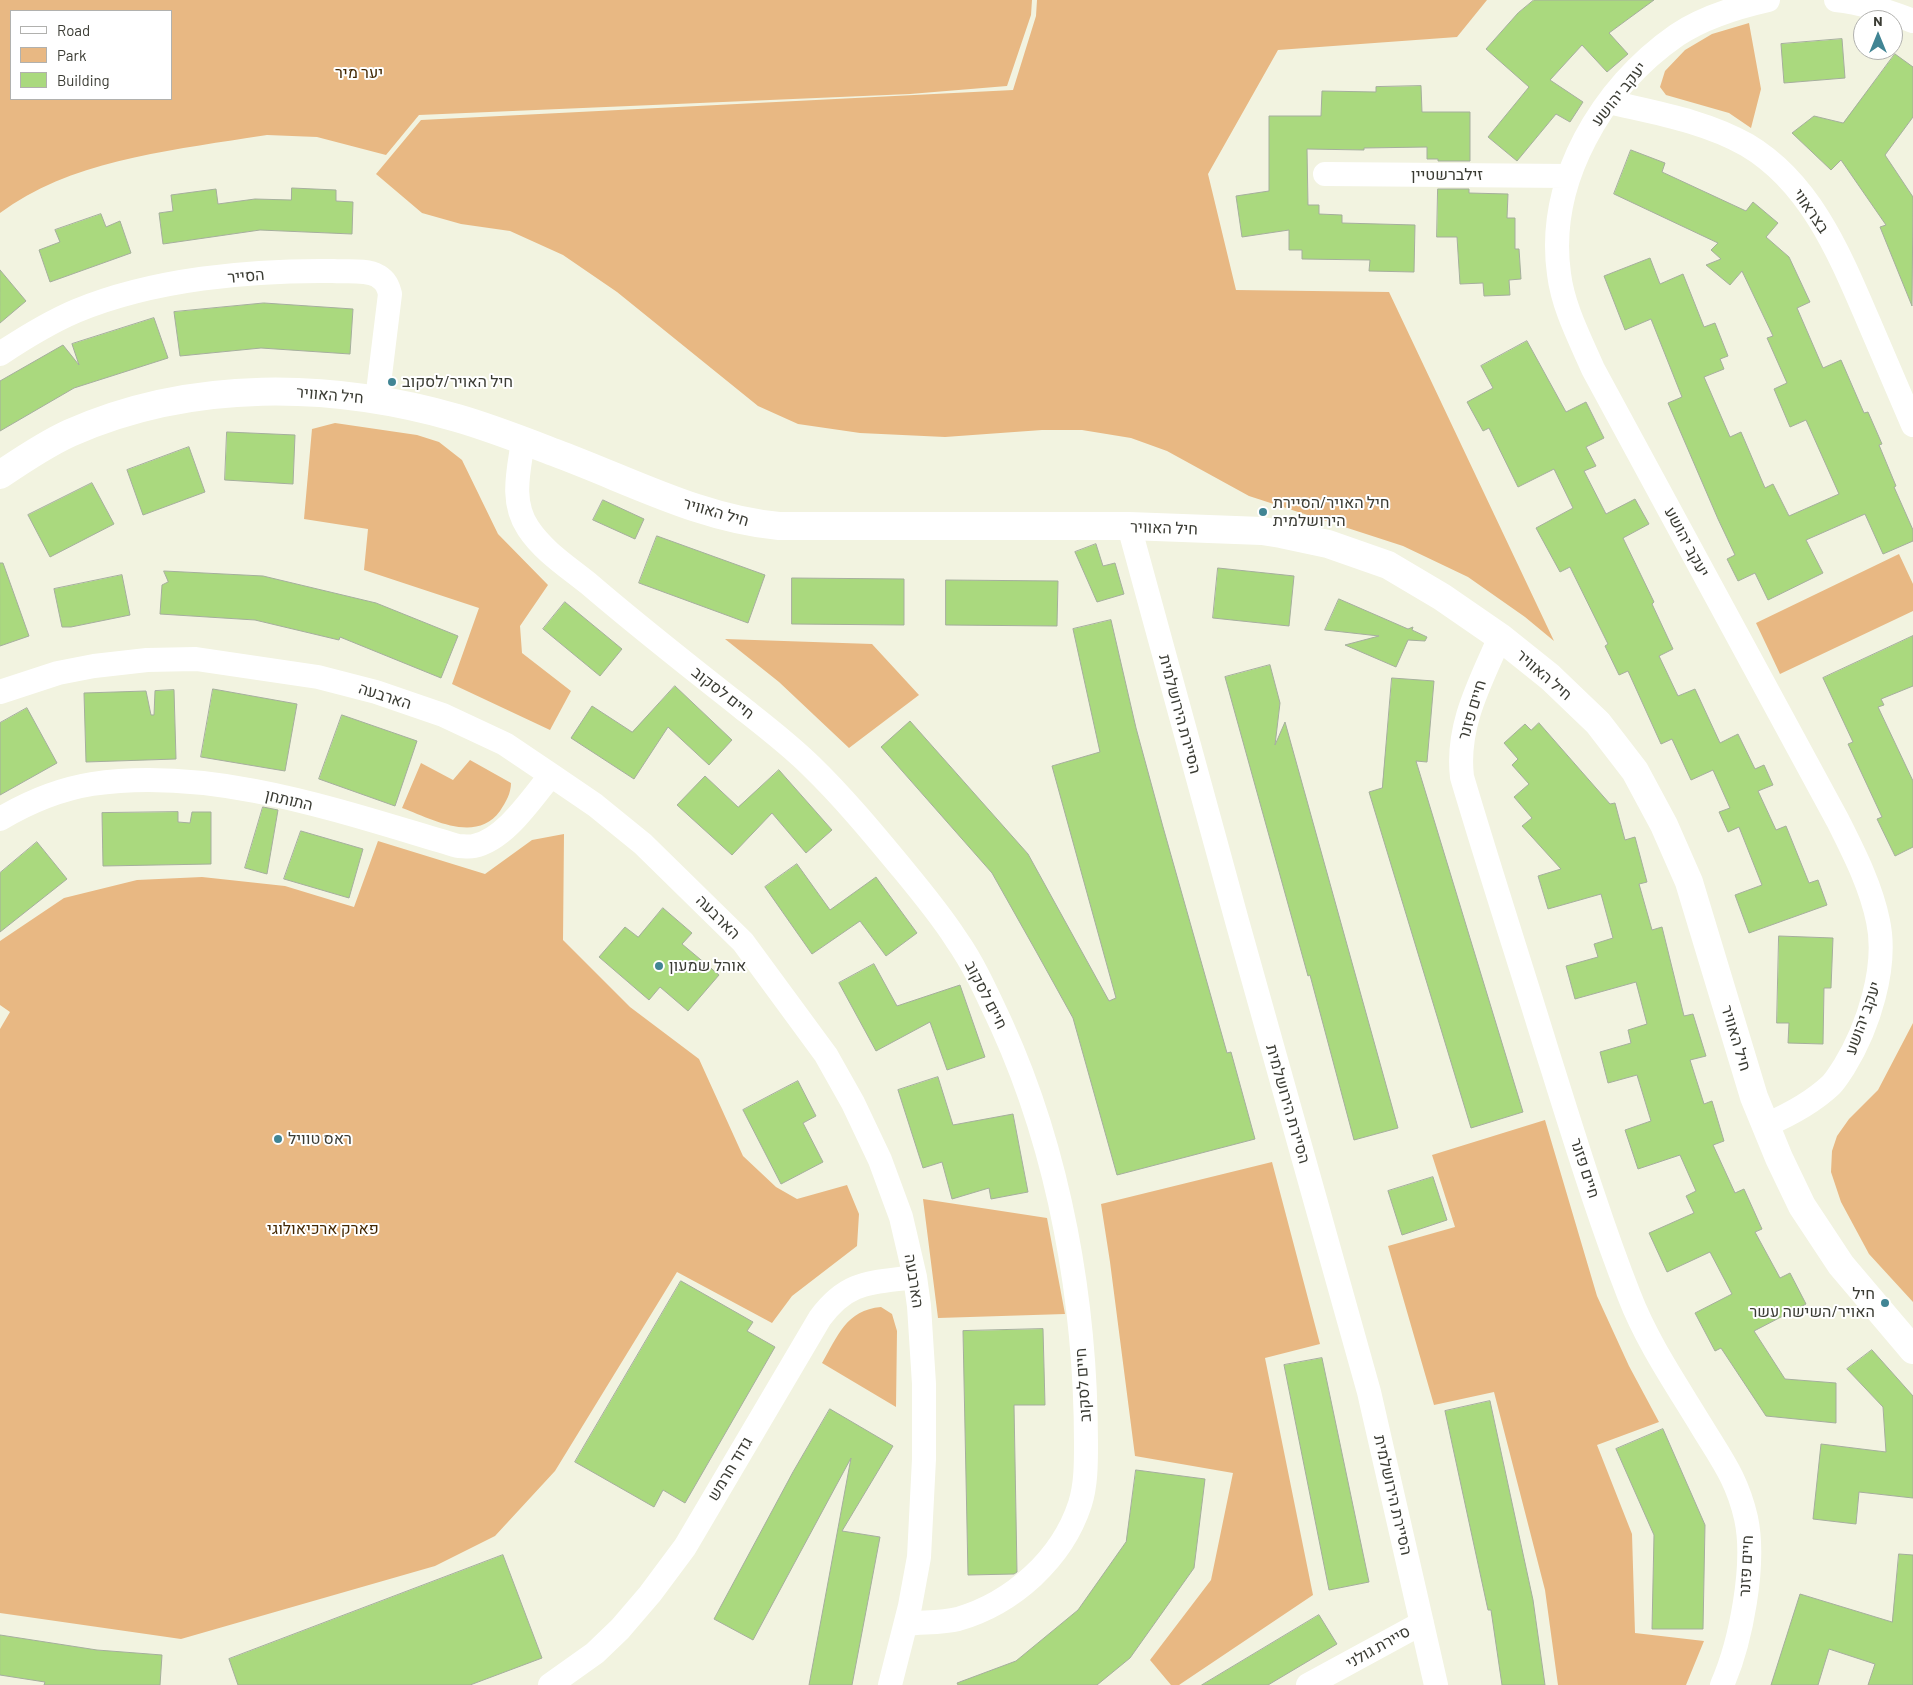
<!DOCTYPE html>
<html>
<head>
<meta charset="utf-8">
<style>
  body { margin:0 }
  #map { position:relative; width:1913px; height:1685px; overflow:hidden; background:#f2f3e0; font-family:Barlow,sans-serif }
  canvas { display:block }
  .legend { position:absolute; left:10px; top:10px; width:162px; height:90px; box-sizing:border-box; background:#fff; border:1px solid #b1b1ae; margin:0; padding:6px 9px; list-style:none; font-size:15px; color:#3b3c34 }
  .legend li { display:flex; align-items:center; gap:10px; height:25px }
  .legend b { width:25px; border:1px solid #b1b1ae }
  .north { position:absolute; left:1853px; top:10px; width:50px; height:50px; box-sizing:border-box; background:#fff; border:1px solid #b1b1ae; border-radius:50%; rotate:0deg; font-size:14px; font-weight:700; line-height:20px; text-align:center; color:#3b3c34 }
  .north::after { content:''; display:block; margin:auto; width:18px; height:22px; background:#418594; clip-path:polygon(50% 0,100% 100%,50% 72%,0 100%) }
</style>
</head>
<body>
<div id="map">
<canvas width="1913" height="1685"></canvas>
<ul class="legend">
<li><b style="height:6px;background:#fff"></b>Road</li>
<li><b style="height:14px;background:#e8b883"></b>Park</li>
<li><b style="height:14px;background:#aad97e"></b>Building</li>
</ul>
<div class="north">N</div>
</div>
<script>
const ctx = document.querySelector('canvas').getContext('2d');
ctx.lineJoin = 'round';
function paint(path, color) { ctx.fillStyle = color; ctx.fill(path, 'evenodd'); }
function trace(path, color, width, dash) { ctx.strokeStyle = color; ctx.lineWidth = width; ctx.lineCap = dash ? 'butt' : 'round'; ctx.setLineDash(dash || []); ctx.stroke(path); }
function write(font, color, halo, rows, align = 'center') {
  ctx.font = font + ' Barlow,Heebo,sans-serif'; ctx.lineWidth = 4; ctx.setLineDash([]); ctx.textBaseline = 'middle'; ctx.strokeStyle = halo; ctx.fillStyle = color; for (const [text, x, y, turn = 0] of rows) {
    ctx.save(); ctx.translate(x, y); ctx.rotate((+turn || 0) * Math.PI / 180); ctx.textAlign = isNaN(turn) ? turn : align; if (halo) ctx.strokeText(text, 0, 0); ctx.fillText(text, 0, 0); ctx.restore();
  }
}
const green = new Path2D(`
  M 0,0 L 1032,0 L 1031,15 L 1007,86 L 910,94 L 419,115 L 386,155 L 317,137 L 267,135 L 247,138 C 165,151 68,162 0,213 ZM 11,11 L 171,11 L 171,99 L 11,99 Z
  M 1037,0 L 1487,0 L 1457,37 L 1278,50 L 1208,174 L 1236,290 L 1389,292 L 1554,641 L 1525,617 L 1468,577 L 1403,546 L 1249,496 L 1167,451 L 1131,438 L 1082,430 L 1042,430 L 945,437 L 860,433 L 798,424 L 758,406 L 617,292 L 563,255 L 510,231 L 461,224 L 422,213 L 376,174 L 421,120 L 1013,90 L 1036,16 Z
  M 1749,23 L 1761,89 L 1751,128 L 1729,113 L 1666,95 L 1660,87 L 1665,71 L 1685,50 L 1712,34 Z
  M 335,423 L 417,435 L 439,442 L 462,460 L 498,534 L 548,585 L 520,626 L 522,653 L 571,691 L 550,730 L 452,684 L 479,608 L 364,570 L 368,529 L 304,519 L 312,429 Z
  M 1899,554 L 1913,584 L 1913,611 L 1780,674 L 1756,623 Z
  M 725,639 L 872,644 L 919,695 L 849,748 L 779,682 Z
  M 470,760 L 511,783 C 511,793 506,802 500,811 C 476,844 432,819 402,808 L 421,763 L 453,780 Z
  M 564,834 L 563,940 L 630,1007 L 699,1059 L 743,1156 L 776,1187 L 797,1199 L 847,1185 L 859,1214 L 857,1246 L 792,1296 L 772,1323 L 677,1272 L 555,1471 L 495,1536 L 435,1566 L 181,1639 L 0,1613 L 0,1029 L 10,1012 L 0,1005 L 0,941 L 64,898 L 137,880 L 202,877 L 285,886 L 354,907 L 378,841 L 485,874 L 532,840 Z
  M 1913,1023 L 1913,1302 L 1869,1254 L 1841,1202 L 1831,1172 L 1832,1151 L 1837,1136 L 1849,1119 L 1878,1090 Z
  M 1545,1120 L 1597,1296 L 1629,1366 L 1659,1422 L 1597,1445 L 1632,1534 L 1635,1633 L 1704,1641 L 1686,1685 L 1558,1685 L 1545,1590 L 1494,1392 L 1434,1405 L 1388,1246 L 1455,1227 L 1432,1155 Z
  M 1272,1162 L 1320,1344 L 1265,1358 L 1313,1595 L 1179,1685 L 1171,1685 L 1150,1660 L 1211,1580 L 1233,1473 L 1135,1456 L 1110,1262 L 1101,1204 Z
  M 923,1199 L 1047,1218 L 1065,1314 L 938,1318 Z
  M 881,1307 L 892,1314 L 897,1331 L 896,1407 L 822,1363 C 838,1336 846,1310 881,1307 Z`);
const building = new Path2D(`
  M 1534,0 L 1654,0 L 1609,33 L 1628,54 L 1607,72 L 1582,45 L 1550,80 L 1583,102 L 1570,122 L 1556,114 L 1517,161 L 1488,137 L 1529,87 L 1486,49 L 1518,13 Z
  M 1842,39 L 1845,78 L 1784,83 L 1781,44 Z
  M 1895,54 L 1913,67 L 1913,117 L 1885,155 L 1913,197 L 1912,306 L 1880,227 L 1886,225 L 1841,160 L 1831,170 L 1792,133 L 1814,116 L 1843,123 Z
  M 1421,86 L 1422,112 L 1470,112 L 1470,161 L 1438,161 L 1438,159 L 1427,159 L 1427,147 L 1364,148 L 1364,150 L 1307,149 L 1308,205 L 1319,205 L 1319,214 L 1342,215 L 1342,223 L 1415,225 L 1414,272 L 1369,271 L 1370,260 L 1302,259 L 1302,250 L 1289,250 L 1289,230 L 1242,237 L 1236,196 L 1269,191 L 1269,116 L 1321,116 L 1322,91 L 1376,92 L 1376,87 Z
  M 1631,150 L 1665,163 L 1662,172 L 1746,211 L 1753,202 L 1778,223 L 1766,237 L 1789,257 L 1810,302 L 1797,308 L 1823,368 L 1841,360 L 1864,413 L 1868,412 L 1882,444 L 1879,445 L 1896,486 L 1894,487 L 1913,530 L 1913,541 L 1883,554 L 1865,514 L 1806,540 L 1823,573 L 1768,600 L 1755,573 L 1738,581 L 1727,559 L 1735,555 L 1718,519 L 1668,403 L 1682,397 L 1651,319 L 1625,330 L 1604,276 L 1650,258 L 1660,284 L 1683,274 L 1704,327 L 1715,323 L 1728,356 L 1720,359 L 1724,369 L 1704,377 L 1730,437 L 1741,432 L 1765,488 L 1773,484 L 1789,516 L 1839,494 L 1806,420 L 1790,427 L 1774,389 L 1787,383 L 1767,338 L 1773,336 L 1742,271 L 1730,285 L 1706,265 L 1721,259 L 1711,250 L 1718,243 L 1614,194 Z
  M 292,188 L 336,190 L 336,201 L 353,202 L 352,234 L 260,230 L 163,244 L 159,213 L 173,211 L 171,195 L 216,189 L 218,204 L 255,199 L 291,200 Z
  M 1438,189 L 1469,189 L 1469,193 L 1508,194 L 1507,218 L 1515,218 L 1515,249 L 1519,249 L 1521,279 L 1509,280 L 1510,295 L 1484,296 L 1483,283 L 1460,284 L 1457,237 L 1437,237 Z
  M 101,214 L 106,227 L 120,221 L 131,253 L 50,282 L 39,250 L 60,242 L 55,230 Z
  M 0,270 L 26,301 L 0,323 Z
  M 264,303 L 353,309 L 350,354 L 261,348 L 180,356 L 174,312 Z
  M 154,318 L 168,358 L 74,388 L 0,431 L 0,381 L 63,345 L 79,365 L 72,344 Z
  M 1527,341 L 1566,412 L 1586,402 L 1604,438 L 1586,447 L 1596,466 L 1584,471 L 1606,514 L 1635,499 L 1649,524 L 1623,538 L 1654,602 L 1652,604 L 1673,649 L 1659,656 L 1678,696 L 1695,689 L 1720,743 L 1738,734 L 1755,769 L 1764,765 L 1773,785 L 1758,791 L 1776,830 L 1786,826 L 1809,883 L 1818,880 L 1827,905 L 1749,933 L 1735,895 L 1762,885 L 1739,827 L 1728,832 L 1719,812 L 1730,808 L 1713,770 L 1691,780 L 1672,739 L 1661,744 L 1628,671 L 1619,675 L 1605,646 L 1608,644 L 1570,567 L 1560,572 L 1536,528 L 1573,508 L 1554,469 L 1518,487 L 1489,428 L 1483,431 L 1467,402 L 1493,388 L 1481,366 Z
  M 227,432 L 295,435 L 293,484 L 225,480 Z
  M 189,447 L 205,492 L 143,515 L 127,470 Z
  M 92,483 L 114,524 L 50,557 L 28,515 Z
  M 603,500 L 644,519 L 635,539 L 593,520 Z
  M 657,536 L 765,575 L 748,623 L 639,583 Z
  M 1096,544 L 1103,566 L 1115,563 L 1124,594 L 1097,602 L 1075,552 Z
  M 0,563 L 3,563 L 29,636 L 0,646 Z
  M 1218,568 L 1294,576 L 1289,626 L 1213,618 Z
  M 164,571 L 263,576 L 376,603 L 458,636 L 441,678 L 340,637 L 339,640 L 255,620 L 160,614 L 162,585 L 168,582 Z
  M 122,575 L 130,615 L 71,627 L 62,627 L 54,589 Z
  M 792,578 L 904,579 L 904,625 L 792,624 Z
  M 946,580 L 1058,581 L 1057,626 L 946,625 Z
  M 1339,599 L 1408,629 L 1413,627 L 1412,630 L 1427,637 L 1425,641 L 1408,640 L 1396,667 L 1345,645 L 1379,636 L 1325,630 Z
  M 565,602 L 622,649 L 600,676 L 543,629 Z
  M 1111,620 L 1136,728 L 1163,827 L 1227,1053 L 1231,1052 L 1255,1139 L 1117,1175 L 1073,1018 L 1037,953 L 992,873 L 881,747 L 910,721 L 1028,854 L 1109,1001 L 1116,998 L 1052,766 L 1100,752 L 1073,629 Z
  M 1913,636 L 1913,686 L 1881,699 L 1884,705 L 1878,707 L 1913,781 L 1913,847 L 1895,856 L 1877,819 L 1882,817 L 1848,744 L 1853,742 L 1823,678 Z
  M 1270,665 L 1280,703 L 1275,745 L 1285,722 L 1398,1128 L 1354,1140 L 1310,975 L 1308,976 L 1225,677 Z
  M 1392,678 L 1434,681 L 1427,762 L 1416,761 L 1523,1112 L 1471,1128 L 1369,792 L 1382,788 Z
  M 675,686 L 732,740 L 709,765 L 668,727 L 634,779 L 571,738 L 592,706 L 632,732 Z
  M 213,689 L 297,704 L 285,771 L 201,757 Z
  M 174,690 L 176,759 L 86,762 L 84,693 L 146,691 L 151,715 L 154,715 L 155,691 Z
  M 27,708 L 57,763 L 0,795 L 0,723 Z
  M 342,715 L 417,741 L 395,806 L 319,779 Z
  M 1539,723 L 1610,804 L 1615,803 L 1625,840 L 1635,837 L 1647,882 L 1639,884 L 1652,930 L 1662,927 L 1684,1016 L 1693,1014 L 1706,1056 L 1690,1060 L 1704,1104 L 1712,1101 L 1724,1141 L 1713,1145 L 1735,1193 L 1744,1189 L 1762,1229 L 1755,1232 L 1780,1278 L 1790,1273 L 1806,1304 L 1754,1331 L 1785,1379 L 1836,1383 L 1836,1423 L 1766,1416 L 1721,1348 L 1715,1351 L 1695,1313 L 1732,1294 L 1710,1252 L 1667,1272 L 1649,1233 L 1694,1213 L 1686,1196 L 1696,1191 L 1680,1155 L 1638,1169 L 1625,1130 L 1651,1121 L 1637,1075 L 1608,1083 L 1600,1052 L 1631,1043 L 1628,1030 L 1647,1024 L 1636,982 L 1575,999 L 1566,966 L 1598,957 L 1594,944 L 1613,938 L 1601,894 L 1548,909 L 1538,876 L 1561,869 L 1522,826 L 1532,818 L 1514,797 L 1529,784 L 1512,765 L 1518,759 L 1504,743 L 1525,724 L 1531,730 Z
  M 779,770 L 832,830 L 806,853 L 772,813 L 732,855 L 677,805 L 705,776 L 738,807 Z
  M 263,807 L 278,810 L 267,874 L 245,868 Z
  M 178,812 L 178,822 L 190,823 L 192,812 L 211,812 L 211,864 L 103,866 L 102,813 Z
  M 301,831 L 363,849 L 349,898 L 284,879 Z
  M 37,842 L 67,879 L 0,932 L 0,873 Z
  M 797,864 L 830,910 L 876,877 L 917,933 L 886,956 L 860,921 L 812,954 L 765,887 Z
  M 663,908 L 692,933 L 682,944 L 719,975 L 688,1011 L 660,987 L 649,1000 L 599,957 L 625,927 L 638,937 Z
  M 1779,936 L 1833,938 L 1831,988 L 1824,988 L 1823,1044 L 1788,1043 L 1789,1023 L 1777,1023 Z
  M 874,964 L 897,1006 L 960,985 L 985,1057 L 947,1070 L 930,1022 L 876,1051 L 839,983 Z
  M 938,1077 L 953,1125 L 1013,1114 L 1028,1192 L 991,1199 L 989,1188 L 952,1199 L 942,1162 L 923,1168 L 898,1090 Z
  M 798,1081 L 816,1116 L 803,1123 L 823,1162 L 781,1184 L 743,1110 Z
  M 1433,1177 L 1447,1220 L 1402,1235 L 1388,1191 Z
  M 681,1281 L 753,1322 L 747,1331 L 775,1347 L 685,1503 L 663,1490 L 654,1507 L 575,1462 Z
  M 1043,1329 L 1045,1405 L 1014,1405 L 1017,1572 L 1014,1574 L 968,1575 L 963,1331 Z
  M 1872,1350 L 1913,1396 L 1913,1498 L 1859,1492 L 1856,1524 L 1813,1519 L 1821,1444 L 1886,1452 L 1883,1407 L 1847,1369 Z
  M 1322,1358 L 1369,1582 L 1329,1590 L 1284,1365 Z
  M 1490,1401 L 1533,1600 L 1545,1685 L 1502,1685 L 1491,1610 L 1488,1610 L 1445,1411 Z
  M 830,1409 L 893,1446 L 842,1531 L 880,1537 L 852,1685 L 809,1685 L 851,1458 L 753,1640 L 714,1619 L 793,1472 Z
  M 1663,1429 L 1705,1525 L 1703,1629 L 1652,1629 L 1654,1535 L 1616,1449 Z
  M 1136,1470 L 1205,1479 L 1194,1568 L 1130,1658 L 1097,1685 L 958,1685 L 957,1683 L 1016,1661 L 1078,1610 L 1126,1542 Z
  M 1899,1554 L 1913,1555 L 1913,1685 L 1868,1685 L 1875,1664 L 1829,1649 L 1818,1685 L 1771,1685 L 1800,1594 L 1892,1622 Z
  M 503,1555 L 542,1658 L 470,1685 L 238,1685 L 229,1659 Z
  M 1319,1615 L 1337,1644 L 1268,1685 L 1202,1685 Z
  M 0,1635 L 97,1650 L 162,1655 L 160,1685 L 44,1685 L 45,1682 L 0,1675 Z`);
const minor = new Path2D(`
  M 1836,0 C 1863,3 1888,11 1913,21
  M 1609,102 C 1656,113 1705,121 1747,145 C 1811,183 1840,255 1868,320 C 1883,355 1898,390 1913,425
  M 1325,174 L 1569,176
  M 0,354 C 24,338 48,323 76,311 C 153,279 250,270 333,271 C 346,272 366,269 378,276 C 386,281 388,286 390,294 L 377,400
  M 523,441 C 519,470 510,501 528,528 C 543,551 568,567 589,584 C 639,627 690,667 741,707 C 765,726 790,745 811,766 C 843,797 872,832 901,867 C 920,890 940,914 956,939 C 975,966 988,996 1002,1026 C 1060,1154 1086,1303 1086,1444 C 1086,1464 1086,1485 1080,1504 C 1062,1559 1013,1603 958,1619 C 942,1623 922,1622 906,1624
  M 1129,526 L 1237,921 L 1369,1392 L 1436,1685
  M 1500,637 C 1480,683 1456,726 1462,777 C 1489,868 1519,960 1547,1051 C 1573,1133 1598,1216 1629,1295 C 1647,1342 1676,1384 1702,1427 C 1722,1460 1737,1479 1746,1518 C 1756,1564 1741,1642 1722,1685
  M 0,692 L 58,673 L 94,666 L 147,660 L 196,659 L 318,677 L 376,692 L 443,715 L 505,744 L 551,775 L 595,805 L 643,844 L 743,942 L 826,1055 L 853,1103 L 880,1160 L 901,1217 L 915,1277 L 919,1306 L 924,1384 L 924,1459 L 919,1557 L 910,1606 L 890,1685
  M 0,819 C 27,803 61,789 92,784 C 214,766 342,812 458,846 C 463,846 469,847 474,846 C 505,840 532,798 551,775
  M 1766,1125 C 1789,1115 1812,1103 1831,1085 C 1836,1080 1840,1073 1844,1067 C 1868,1028 1888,967 1878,921 C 1871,886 1854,853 1838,821 L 1593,369 C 1580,339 1563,307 1559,274 C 1546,181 1602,87 1677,35 C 1704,17 1737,7 1768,0
  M 550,1685 L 595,1653 L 620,1629 L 650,1594 L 685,1547 L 820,1318 C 848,1280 871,1283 915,1277
  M 1308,1685 L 1422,1623`);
const tertiary = new Path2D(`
  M 0,475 C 22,460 46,444 70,433 C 192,379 331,382 457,418 C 492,428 527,442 561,455 C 633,482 702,519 779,526 L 1129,526 L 1262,531 L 1281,534 L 1328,544 L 1388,565 L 1442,597 L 1500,637 L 1550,677 L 1598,723 L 1635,771 L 1664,825 L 1689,882 L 1754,1097 L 1779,1158 L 1802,1206 L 1841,1265 L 1913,1350`);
const markers = [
  [392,382,5,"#418594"],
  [1263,512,5,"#418594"],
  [659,966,5,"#418594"],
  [278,1139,5,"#418594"],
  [1885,1303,5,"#418594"]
];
const parkNames = [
  ["יער מיר",359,73],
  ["פארק ארכיאולוגי",323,1229]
];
const streetNames = [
  ["יעקב יהושע",1619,94,-51],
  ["זילברשטיין",1447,175],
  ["בצראווי",1811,211,55],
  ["הסייר",246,276,-5],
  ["חיל האוויר",330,395,5],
  ["חיל האוויר",716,512,16],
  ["חיל האוויר",1164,528,2],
  ["יעקב יהושע",1687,542,62],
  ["חיל האוויר",1544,675,41],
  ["חיים לסקוב",723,693,38],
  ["הארבעה",385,696,18],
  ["חיים פזנר",1472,710,-73],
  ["הסיירת הירושלמית",1180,714,75],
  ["התותחן",289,800,13],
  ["הארבעה",718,917,45],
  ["חיים לסקוב",986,995,63],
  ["יעקב יהושע",1863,1018,-70],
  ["חיל האוויר",1736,1038,73],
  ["הסיירת הירושלמית",1288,1104,74],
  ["חיים פזנר",1585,1168,72],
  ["הארבעה",914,1281,81],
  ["חיים לסקוב",1083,1385,-94],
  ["גדוד חרמש",730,1469,-59],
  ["הסיירת הירושלמית",1393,1495,77],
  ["חיים פזנר",1746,1566,-87],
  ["סיירת גולני",1378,1647,-29]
];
const poiNames = [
  ["חיל האויר/לסקוב",402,382],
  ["חיל האויר/הסיירת",1273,503],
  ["הירושלמית",1273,521],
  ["אוהל שמעון",669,966],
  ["ראס טוויל",288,1139],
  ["חיל",1875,1294,"right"],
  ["האויר/השישה עשר",1875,1312,"right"]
];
paint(green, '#e8b883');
paint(building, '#aad97e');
trace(building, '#a5ae9d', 1);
trace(minor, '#fff', 24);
trace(tertiary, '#fff', 28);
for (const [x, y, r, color] of markers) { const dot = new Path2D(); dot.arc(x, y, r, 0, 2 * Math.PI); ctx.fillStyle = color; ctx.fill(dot); trace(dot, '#fff', 2); }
write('16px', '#442803', '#fff', parkNames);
write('16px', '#3b3c34', '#fff', streetNames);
write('16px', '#3b3c34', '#fff', poiNames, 'left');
</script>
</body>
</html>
